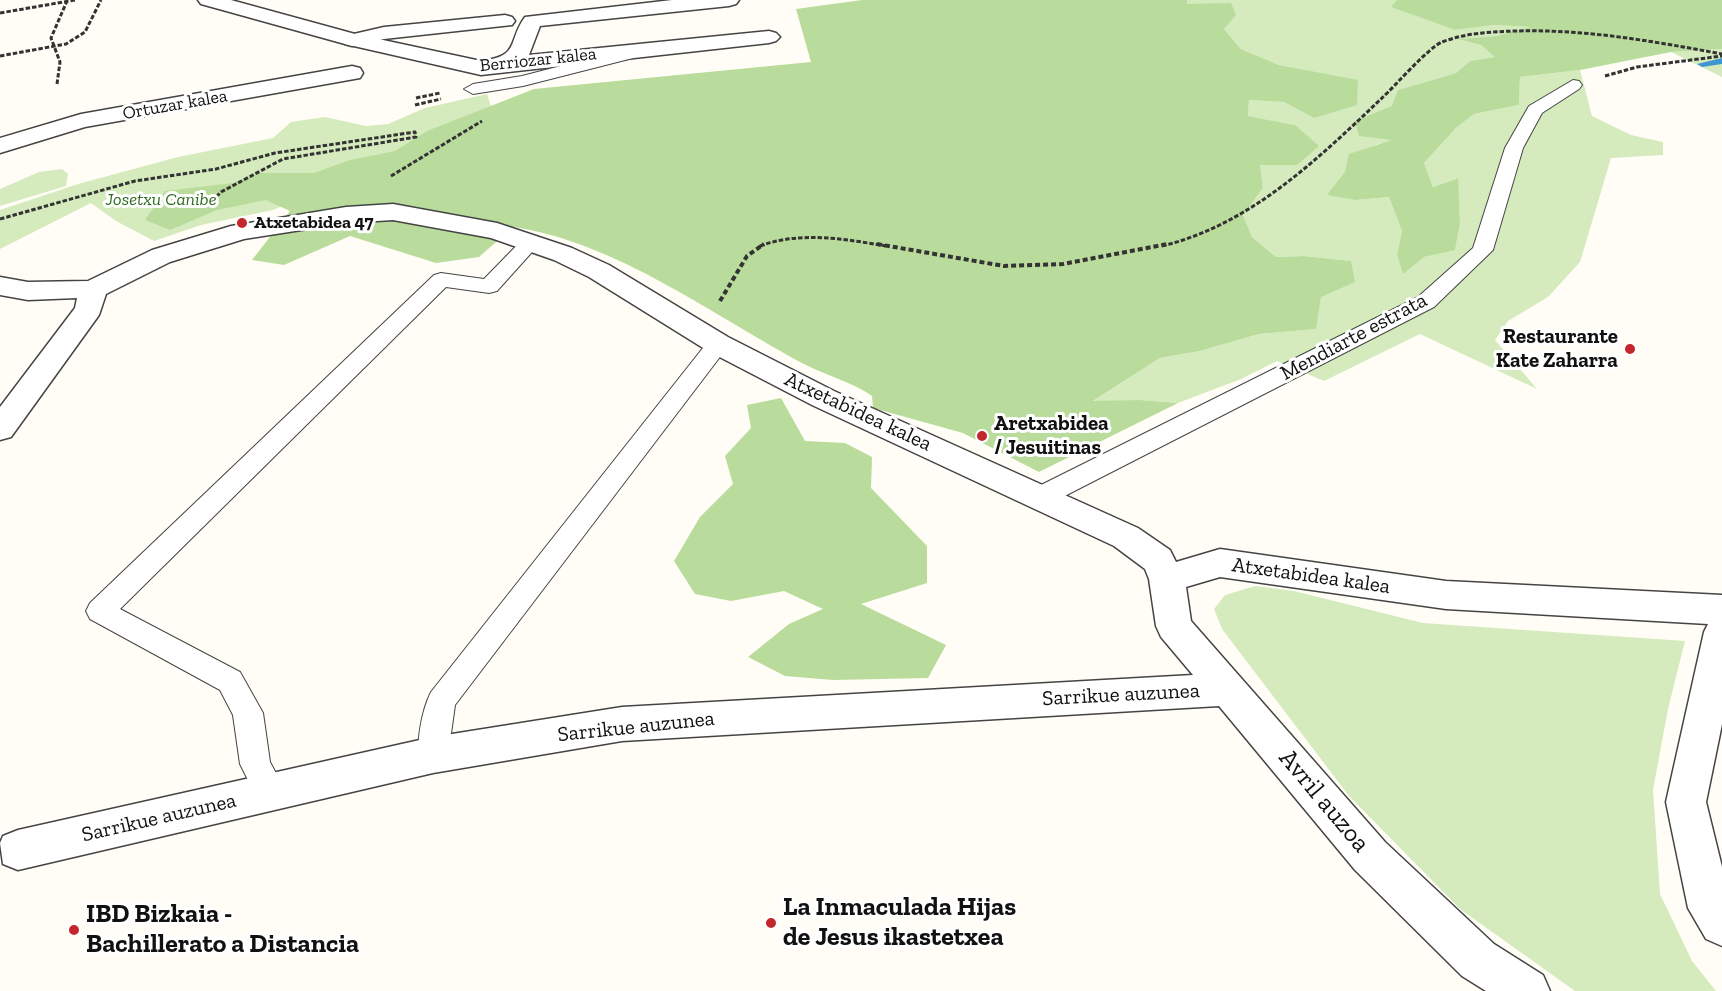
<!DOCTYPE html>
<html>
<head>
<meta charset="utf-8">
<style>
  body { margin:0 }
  canvas { display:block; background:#fffdf5 }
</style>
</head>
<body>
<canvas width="1722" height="991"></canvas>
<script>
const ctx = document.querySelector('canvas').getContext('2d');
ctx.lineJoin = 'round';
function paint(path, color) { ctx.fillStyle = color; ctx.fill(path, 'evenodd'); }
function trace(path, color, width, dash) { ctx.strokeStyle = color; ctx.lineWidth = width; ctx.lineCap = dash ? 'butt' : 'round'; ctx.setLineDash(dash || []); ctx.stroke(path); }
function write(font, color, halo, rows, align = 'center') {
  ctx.font = font + ' "Zilla Slab",serif'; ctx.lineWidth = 6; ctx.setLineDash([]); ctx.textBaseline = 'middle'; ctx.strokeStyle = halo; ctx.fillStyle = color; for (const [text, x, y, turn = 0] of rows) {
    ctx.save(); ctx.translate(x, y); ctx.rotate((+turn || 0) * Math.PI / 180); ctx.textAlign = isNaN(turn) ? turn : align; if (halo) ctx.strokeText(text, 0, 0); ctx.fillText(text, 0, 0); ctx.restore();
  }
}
const green = new Path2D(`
  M 1187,0 L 1397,0 L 1392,7 L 1455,30 L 1495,25 L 1532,27 L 1496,36 L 1461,39 L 1481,45 L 1496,57 L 1470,61 L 1456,73 L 1398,90 L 1394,140 L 1375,145 L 1357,200 L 1389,197 L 1402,231 L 1397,254 L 1424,257 L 1455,249 L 1460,224 L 1457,178 L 1433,187 L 1424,163 L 1456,128 L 1474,114 L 1519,105 L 1520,77 L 1580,70 L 1592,116 L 1631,135 L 1663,142 L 1663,155 L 1611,158 L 1580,262 L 1548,297 L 1508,321 L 1495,340 L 1537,389 L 1420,334 L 1324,381 L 1277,361 L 1241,379 L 1178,403 L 1140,400 L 1092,402 L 1160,358 L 1200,351 L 1259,334 L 1315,329 L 1321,297 L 1351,261 L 1304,256 L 1276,257 L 1252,237 L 1243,215 L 1263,188 L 1260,165 L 1297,165 L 1295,125 L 1248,116 L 1249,100 L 1284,102 L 1314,118 L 1358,81 L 1279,65 L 1241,49 L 1224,29 L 1187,4 Z
  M 1722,49 L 1722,77 L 1671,52 Z
  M 487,94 L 492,110 L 362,172 L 273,210 L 201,225 L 154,241 L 116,221 L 91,203 L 0,249 L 0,210 L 78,184 L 178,157 L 273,138 L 291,122 L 325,117 L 366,126 L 388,124 L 425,108 Z
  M 62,169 L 68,174 L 66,186 L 0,206 L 0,189 L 39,172 Z
  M 1255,586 L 1294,591 L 1423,623 L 1685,641 L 1668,709 L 1653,790 L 1660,894 L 1692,961 L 1716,991 L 1575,991 L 1460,909 L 1349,796 L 1222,629 L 1214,609 L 1225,595 Z`);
const forest = new Path2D(`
  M 862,0 L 1187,0 L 1187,4 L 1231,3 L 1236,15 L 1224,29 L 1241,49 L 1279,65 L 1358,80 L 1357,105 L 1314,118 L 1284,102 L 1249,100 L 1248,116 L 1295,125 L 1319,146 L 1297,165 L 1260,165 L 1263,188 L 1243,215 L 1252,237 L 1276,257 L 1304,256 L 1351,261 L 1355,282 L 1321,297 L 1316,329 L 1259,334 L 1200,351 L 1160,358 L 1093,401 L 1140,400 L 1178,403 L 1039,472 L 963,433 L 873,408 L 872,396 C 852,382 828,376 806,365 C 715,317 617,242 513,227 L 479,257 L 436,263 L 350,236 L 284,265 L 252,260 L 290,211 L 266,200 L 217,210 L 170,230 L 145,220 L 165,191 L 233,183 L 259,173 L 314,173 L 350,160 L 395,151 L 427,131 L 534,89 L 811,62 L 796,9 Z
  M 1397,0 L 1722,0 L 1722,49 L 1671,52 L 1580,70 L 1520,77 L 1519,105 L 1474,114 L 1456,128 L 1424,163 L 1433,187 L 1458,178 L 1460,224 L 1455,250 L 1424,257 L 1403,274 L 1397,254 L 1402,231 L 1389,197 L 1357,200 L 1327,195 L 1345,172 L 1349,154 L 1392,140 L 1359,136 L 1355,121 L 1392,106 L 1398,90 L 1456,73 L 1470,61 L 1495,57 L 1481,45 L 1458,39 L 1496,36 L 1530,27 L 1495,25 L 1455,30 L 1391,7 Z
  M 781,398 L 805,441 L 845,443 L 872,457 L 871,488 L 927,546 L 927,583 L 861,604 L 946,645 L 928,678 L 833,680 L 785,676 L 748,657 L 789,624 L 823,609 L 784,591 L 731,601 L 695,594 L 674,561 L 700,517 L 733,484 L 725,456 L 751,428 L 747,405 Z`);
const stream = new Path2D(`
  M 1722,58 L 1722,64 L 1702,67 L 1697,64 Z`);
const pathFar1 = new Path2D(`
  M 0,13 L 75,0
  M 0,56 L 66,44 L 85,32 L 101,0
  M 1605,76 L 1637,67 L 1722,56
  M 57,84 L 60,62 L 51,38 L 67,1
  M 416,98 L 440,93
  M 415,105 L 441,99
  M 391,176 L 482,121
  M 0,219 L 135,181 L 216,169 L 275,153 L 415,132 L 416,137 L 283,159 L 221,192 L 208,205
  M 760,246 C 800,231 845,239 886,246
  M 1162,246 C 1250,225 1318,159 1382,98 C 1396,85 1428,48 1442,42 C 1466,33 1489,32 1514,31 C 1585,29 1652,41 1722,54`);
const path = new Path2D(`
  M 877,244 L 1004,266 L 1063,264 L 1168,244
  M 720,301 L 747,256 L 764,244`);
const service = new Path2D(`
  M 627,49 L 633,50 L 635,54 L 633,58 L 523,86 L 473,94 L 464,89 L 473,84 L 522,76 Z
  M 1573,80 L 1579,81 L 1582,85 L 1579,89 L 1542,113 L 1523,148 L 1493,250 L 1434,307 L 1049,504 L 1040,506 L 1031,504 L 1027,497 L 1031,490 L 1418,297 L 1473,248 L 1505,148 L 1529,106 Z
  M 531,236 L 538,238 L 541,242 L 497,291 L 489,293 L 446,287 L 120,609 L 240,672 L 263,713 L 270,762 L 286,792 L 281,802 L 270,806 L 259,802 L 240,764 L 233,715 L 220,690 L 90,619 L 86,611 L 90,603 L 434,275 L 441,273 L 484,279 L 524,238 Z
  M 718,337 L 726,339 L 729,344 L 726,349 L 455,705 L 448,755 L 444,765 L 433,769 L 422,765 C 414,747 422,710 431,692 L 710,339 Z`);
const pedestrian = new Path2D(`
  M 505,15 L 512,17 L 515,21 L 512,25 L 384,39 L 352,46 L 345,44 L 341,40 L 345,36 L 384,27 Z`);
const minor = new Path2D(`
  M 198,0 L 231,0 L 355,34 L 481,61 C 521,56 507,42 525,17 L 672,0 L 739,0 L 736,4 L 729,6 L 540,26 L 529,55 L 769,31 L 776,33 L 780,37 L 776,41 L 769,43 L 481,75 L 345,44 L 201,4 Z
  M 352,66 L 360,68 L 363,73 L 360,78 L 85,127 L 0,153 L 0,138 L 81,114 Z
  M 393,204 L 497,223 L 572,248 L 609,265 L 728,337 L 834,391 L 1138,528 L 1170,550 L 1176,562 L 1220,549 L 1446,581 L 1722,595 L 1722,724 L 1706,802 L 1722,867 L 1722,946 L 1706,939 L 1688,908 L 1666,802 L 1704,632 L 1708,624 L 1446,609 L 1220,577 L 1186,587 L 1191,621 L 1385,842 L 1494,944 L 1543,975 L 1550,991 L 1486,991 L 1462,976 L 1355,870 L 1219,706 L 622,741 L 433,773 L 18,870 L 3,864 L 0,843 L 3,836 L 18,830 L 433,737 L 622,707 L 1193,675 L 1161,637 L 1156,626 L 1149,579 L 1145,569 L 1114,546 L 812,405 L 708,351 L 589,277 L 554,260 L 491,238 L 393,220 L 346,223 L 244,239 L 170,262 L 106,294 L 99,315 L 11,437 L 0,440 L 0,407 L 75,308 L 77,298 L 28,300 L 0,295 L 0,277 L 28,282 L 88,281 L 152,250 L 231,226 L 346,207 Z`);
const markers = [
  [242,223,6,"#c4262e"],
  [1630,349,6,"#c4262e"],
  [982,436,6,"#c4262e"],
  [771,923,6,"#c4262e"],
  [74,930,6,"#c4262e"]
];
const farStreetnames = [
  ["Berriozar kalea",538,60,-6],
  ["Ortuzar kalea",175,105,-10]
];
const farParknames = [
  ["Josetxu Canibe",161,200]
];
const farPoinames = [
  ["Atxetabidea 47",254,223]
];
const streetNames = [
  ["Mendiarte estrata",1354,337,-28],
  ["Atxetabidea kalea",858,412,25],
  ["Atxetabidea kalea",1311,576,8],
  ["Sarrikue auzunea",1121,695,-3],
  ["Sarrikue auzunea",636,727,-6],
  ["Sarrikue auzunea",159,818,-13]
];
const poiNames = [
  ["Restaurante",1618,337],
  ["Kate Zaharra",1618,361],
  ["Aretxabidea",994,424,"left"],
  ["/ Jesuitinas",994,448,"left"]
];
const nearStreetnames = [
  ["Avril auzoa",1324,801,50]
];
const nearPoinames = [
  ["La Inmaculada Hijas",783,908],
  ["de Jesus ikastetxea",783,938],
  ["IBD Bizkaia -",86,915],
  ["Bachillerato a Distancia",86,945]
];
paint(green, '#d5ebbd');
paint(forest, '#b9dc9c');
paint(stream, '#3f96cf');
trace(service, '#444', 2);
trace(pedestrian, '#444', 3);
trace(minor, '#444', 3);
trace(pathFar1, '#333', 3, [4.5, 2]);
trace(path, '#333', 4, [5, 3]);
paint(service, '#fff');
paint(pedestrian, '#fff');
paint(minor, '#fff');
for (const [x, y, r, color] of markers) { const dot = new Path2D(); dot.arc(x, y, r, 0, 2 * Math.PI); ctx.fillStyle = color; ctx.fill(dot); trace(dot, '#fff', 2); }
write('18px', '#111', '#fff', farStreetnames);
write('italic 18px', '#2f6b1f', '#fff', farParknames);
write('bold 18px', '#111', '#fff', farPoinames, 'left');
write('21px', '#111', '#fff', streetNames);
write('bold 21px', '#111', '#fff', poiNames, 'right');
write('26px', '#111', '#fff', nearStreetnames);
write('bold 26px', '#111', '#fff', nearPoinames, 'left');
</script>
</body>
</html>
